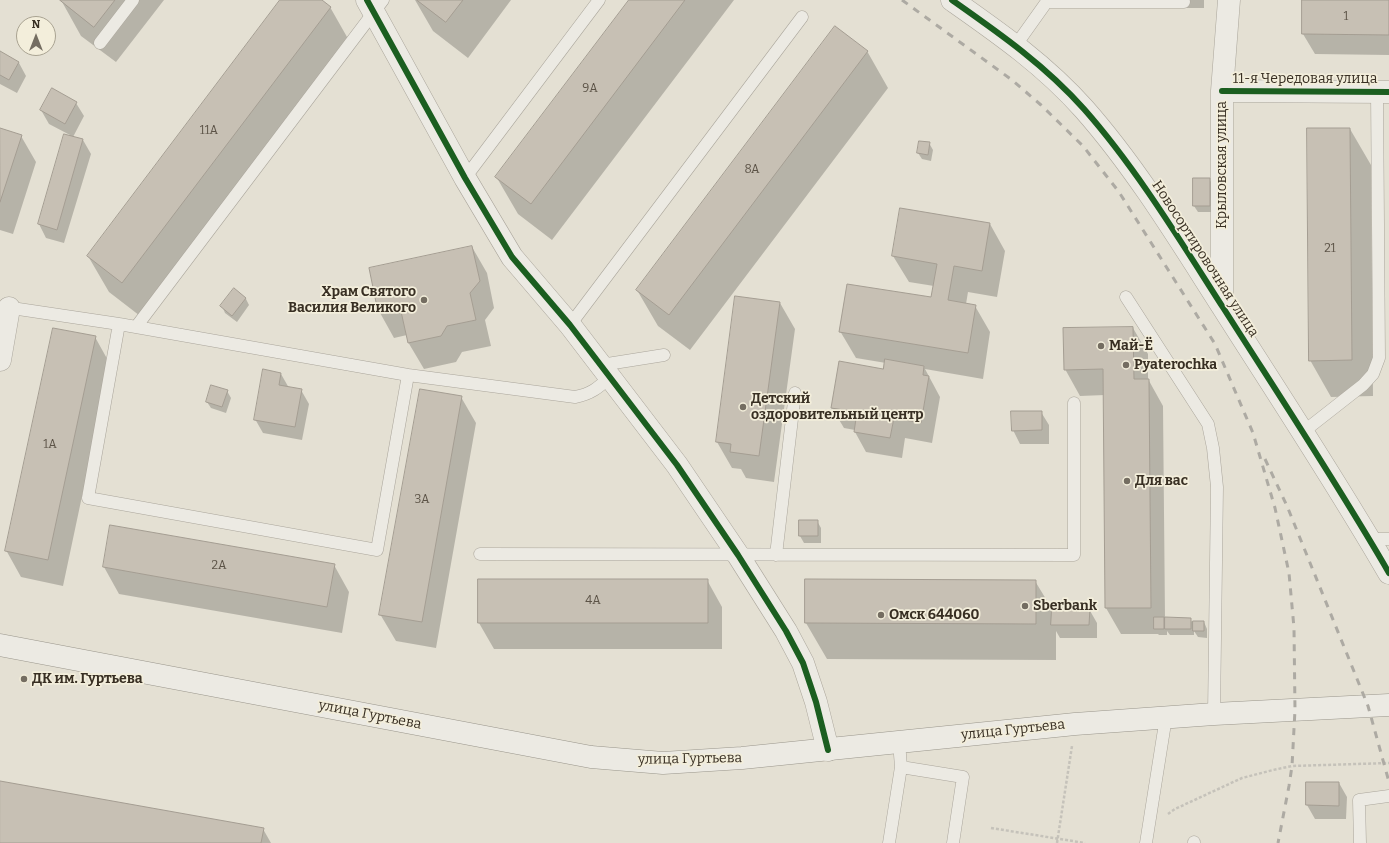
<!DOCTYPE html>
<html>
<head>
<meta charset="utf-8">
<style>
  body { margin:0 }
  #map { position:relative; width:1389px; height:843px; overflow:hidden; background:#e4e0d3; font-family:Bitter,serif }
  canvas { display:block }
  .north { position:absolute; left:16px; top:16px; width:40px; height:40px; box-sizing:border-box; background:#f3eedb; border:1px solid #a8a291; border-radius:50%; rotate:0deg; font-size:11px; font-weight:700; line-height:16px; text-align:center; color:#382f23 }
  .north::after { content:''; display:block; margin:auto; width:14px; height:18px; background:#746d61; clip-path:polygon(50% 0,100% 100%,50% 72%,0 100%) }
</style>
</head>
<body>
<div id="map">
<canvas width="1389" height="843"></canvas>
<div class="north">N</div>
</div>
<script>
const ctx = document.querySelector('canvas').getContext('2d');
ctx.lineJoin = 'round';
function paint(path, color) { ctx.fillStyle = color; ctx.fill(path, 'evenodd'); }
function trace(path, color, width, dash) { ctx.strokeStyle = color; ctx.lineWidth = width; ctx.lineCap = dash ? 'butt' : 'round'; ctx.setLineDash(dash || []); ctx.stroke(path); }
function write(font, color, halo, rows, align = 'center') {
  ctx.font = font + ' Bitter,serif'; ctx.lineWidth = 3.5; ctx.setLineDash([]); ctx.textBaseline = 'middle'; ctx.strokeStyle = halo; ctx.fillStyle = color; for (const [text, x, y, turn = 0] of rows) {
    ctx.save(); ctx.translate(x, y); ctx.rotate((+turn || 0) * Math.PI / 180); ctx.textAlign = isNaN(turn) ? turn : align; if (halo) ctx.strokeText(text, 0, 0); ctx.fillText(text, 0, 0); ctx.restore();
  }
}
const shadow = new Path2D(`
  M 61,0 L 164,0 L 116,62 L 81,36 Z
  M 281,0 L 320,0 L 330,7 L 351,44 L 144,319 L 109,292 L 88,256 Z
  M 415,0 L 511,0 L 468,58 L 433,31 Z
  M 631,0 L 734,0 L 552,240 L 518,214 L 497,178 Z
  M 1072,0 L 1204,0 L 1204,8 L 1076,8 Z
  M 1303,0 L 1389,0 L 1389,55 L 1315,54 L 1303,34 Z
  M 867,51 L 888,88 L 690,350 L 658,326 L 637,290 Z
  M 0,52 L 19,63 L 26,76 L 17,93 L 0,84 Z
  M 76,103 L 84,116 L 73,137 L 83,140 L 91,154 L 64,243 L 46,238 L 39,224 L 65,135 L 70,135 L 49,124 L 41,110 Z
  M 0,129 L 21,136 L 36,162 L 13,234 L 0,230 Z
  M 1350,129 L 1371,165 L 1373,396 L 1331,397 L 1310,360 Z
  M 929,143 L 933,150 L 931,161 L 922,159 L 918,153 Z
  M 1209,179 L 1213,185 L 1213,212 L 1198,212 L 1194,206 Z
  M 990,224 L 1005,251 L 997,297 L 968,292 L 966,304 L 975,306 L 990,332 L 983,379 L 925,369 L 940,397 L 932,443 L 905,438 L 902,458 L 866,452 L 855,432 L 855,430 L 844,428 L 832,408 L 884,370 L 886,363 L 856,358 L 840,331 L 932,299 L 934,286 L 909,282 L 893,256 Z
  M 472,247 L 487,273 L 494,308 L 485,320 L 491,346 L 462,352 L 456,362 L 424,369 L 408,342 L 407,335 L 394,338 L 379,311 Z
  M 235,290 L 246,299 L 249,305 L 237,322 L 225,313 L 222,306 Z
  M 780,303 L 795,329 L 774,482 L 746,478 L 741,469 L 732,468 L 717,442 Z
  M 1133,328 L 1148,354 L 1148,379 L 1163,406 L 1165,618 L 1190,619 L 1192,622 L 1204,622 L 1207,629 L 1207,638 L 1198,637 L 1194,631 L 1194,635 L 1170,635 L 1167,631 L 1167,635 L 1159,635 L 1158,634 L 1121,634 L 1106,608 L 1105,395 L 1080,396 L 1065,369 Z
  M 95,337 L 110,364 L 63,586 L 21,577 L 6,550 Z
  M 281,374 L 289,388 L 301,390 L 309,404 L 302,440 L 263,433 L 255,419 Z
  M 227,391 L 231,398 L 226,413 L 211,408 L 207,402 Z
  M 461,397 L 476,423 L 436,648 L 396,641 L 380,614 Z
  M 1041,412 L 1049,425 L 1049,444 L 1020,444 L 1013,430 Z
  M 800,521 L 817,521 L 821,528 L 821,543 L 804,543 L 800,536 Z
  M 111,526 L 334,565 L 349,592 L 342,633 L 119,594 L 104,567 Z
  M 707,580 L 722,607 L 722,649 L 494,649 L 479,623 Z
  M 1035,581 L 1052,609 L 1089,609 L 1097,623 L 1097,638 L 1060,638 L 1056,631 L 1056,660 L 827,659 L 806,623 Z
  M 0,782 L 263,829 L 271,843 L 0,843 Z
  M 1307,783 L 1339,783 L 1347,797 L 1346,819 L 1315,819 L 1307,805 Z`);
const building = new Path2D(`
  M 60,0 L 115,0 L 94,27 Z
  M 280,0 L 322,0 L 331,7 L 122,283 L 87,256 Z
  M 417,0 L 463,0 L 446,22 Z
  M 629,0 L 685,0 L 531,204 L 495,177 Z
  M 1302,0 L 1389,0 L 1389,35 L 1302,34 Z
  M 835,26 L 868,51 L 669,315 L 636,290 Z
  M 0,51 L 19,62 L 9,80 L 0,75 Z
  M 52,88 L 77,102 L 65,124 L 40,110 Z
  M 0,128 L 22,135 L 0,202 Z
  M 1307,128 L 1350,128 L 1352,360 L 1309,361 Z
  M 64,134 L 83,139 L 57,230 L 38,224 Z
  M 919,141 L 930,142 L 928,155 L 917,153 Z
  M 1193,178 L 1210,178 L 1210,206 L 1193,206 Z
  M 900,208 L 990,223 L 982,271 L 954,266 L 948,300 L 976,305 L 968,353 L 839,332 L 847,284 L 931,297 L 937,264 L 892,256 Z
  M 472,246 L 480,281 L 470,293 L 476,320 L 447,326 L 441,336 L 408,343 L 400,307 L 378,312 L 369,268 Z
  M 234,288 L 246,298 L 232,316 L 220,306 Z
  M 735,296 L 780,302 L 759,456 L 730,452 L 731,444 L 716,442 Z
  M 1133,327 L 1134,379 L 1149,379 L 1151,608 L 1105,608 L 1103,369 L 1064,370 L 1063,328 Z
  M 53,328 L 96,336 L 48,560 L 5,551 Z
  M 885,359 L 924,366 L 923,375 L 929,376 L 921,423 L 894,418 L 890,438 L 854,432 L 857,412 L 831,408 L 839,361 L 883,369 Z
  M 263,369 L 281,373 L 279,385 L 302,389 L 295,427 L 254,420 Z
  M 211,385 L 228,390 L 222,407 L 206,402 Z
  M 420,389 L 462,396 L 422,622 L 379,615 Z
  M 1011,411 L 1042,411 L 1042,430 L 1012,431 Z
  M 799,520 L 818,520 L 818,536 L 799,536 Z
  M 110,525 L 335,564 L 327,607 L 103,567 Z
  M 478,579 L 708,579 L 708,623 L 478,623 Z
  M 805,579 L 1036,580 L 1036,624 L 805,623 Z
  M 1052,608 L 1090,608 L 1089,625 L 1051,625 Z
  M 1154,617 L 1164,617 L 1164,629 L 1154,629 Z
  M 1165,617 L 1191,618 L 1191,629 L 1165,629 Z
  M 1193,621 L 1204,621 L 1204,631 L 1193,631 Z
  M 0,781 L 264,828 L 261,843 L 0,843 Z
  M 1306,782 L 1339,782 L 1339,806 L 1306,805 Z`);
const path = new Path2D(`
  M 1168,814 L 1175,809 L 1242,778 L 1273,770 L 1292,766 L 1389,763
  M 991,828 L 1085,843
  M 1057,843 L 1072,746`);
const lane = new Path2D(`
  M 1048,2 L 1184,2
  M 100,43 L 133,0
  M 1016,45 L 1048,0
  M 465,178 L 599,0
  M 1126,297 L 1208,424 L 1213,448 L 1217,487 L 1214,714
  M 5,307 L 119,324 L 408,375 L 575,397 C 591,394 598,388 610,377
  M 119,324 L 88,498 L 377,550 L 408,375
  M 570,325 L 802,17
  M 136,327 L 383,0
  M 601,365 L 664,355
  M 1303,432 L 1363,385 L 1373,374 L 1379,358 L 1377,91
  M 1370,539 L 1389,539
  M 480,554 L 1074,555 L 1074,403
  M 776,555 L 795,393
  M 901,767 L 963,777 L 953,843
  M 889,843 L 901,767 L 899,742
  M 1146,843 L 1166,717
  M 1194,843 L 1194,842
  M 1360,843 L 1359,800 L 1389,796`);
const street = new Path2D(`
  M 367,0 L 465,178 L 512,257 L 570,325 L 677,465 L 738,555 L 786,631 L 803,663 L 816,702 L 828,750
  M 952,0 C 999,33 1045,65 1084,109 C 1137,169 1181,242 1224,309 C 1280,397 1337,483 1389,573
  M 1222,91 L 1389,92
  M 1222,306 L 1222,91 L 1229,0
  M 0,360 L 9,308`);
const secondary = new Path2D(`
  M 0,645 L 591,757 L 663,763 L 742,758 L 1075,724 L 1214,714 L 1389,705`);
const rail = new Path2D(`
  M 902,0 L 1012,80 L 1041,105 L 1083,146 L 1119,192 L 1215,344 L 1253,433 L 1275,508 L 1289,573 L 1294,628 L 1295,710 L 1292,766 L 1289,786 L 1278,843
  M 1265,459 L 1287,506 L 1368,706 L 1389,782`);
const cycleway = new Path2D(`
  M 367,0 L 465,178 L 512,257 L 570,325 L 677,465 L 738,555 L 786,631 L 803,663 L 816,702 L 828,750
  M 952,0 C 999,33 1045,65 1084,109 C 1137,169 1181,242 1224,309 C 1280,397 1337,483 1389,573
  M 1222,91 L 1389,92`);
const markers = [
  [424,300,4,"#746d61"],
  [1101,346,4,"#746d61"],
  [1126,365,4,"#746d61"],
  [743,407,4,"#746d61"],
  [1127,481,4,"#746d61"],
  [1025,606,4,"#746d61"],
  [881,615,4,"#746d61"],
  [24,679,4,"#746d61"]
];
const numberNames = [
  ["1",1346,17],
  ["9А",590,89],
  ["11А",209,131],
  ["8А",752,170],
  ["21",1330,249],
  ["1А",50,445],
  ["3А",422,500],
  ["2А",219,566],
  ["4А",593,601]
];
const streetNames = [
  ["11-я Чередовая улица",1305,79],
  ["Крыловская улица",1222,165,-90],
  ["Новосортировочная улица",1205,259,57],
  ["улица Гуртьева",370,715,11],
  ["улица Гуртьева",1013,730,-6],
  ["улица Гуртьева",690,759,-1]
];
const poiNames = [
  ["Храм Святого",416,292,"right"],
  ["Василия Великого",416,308,"right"],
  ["Май-Ё",1109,346],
  ["Pyaterochka",1134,365],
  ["Детский",751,399],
  ["оздоровительный центр",751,415],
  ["Для вас",1135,481],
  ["Sberbank",1033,606],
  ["Омск 644060",889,615],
  ["ДК им. Гуртьева",32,679]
];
paint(shadow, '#0003');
paint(building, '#c7c0b4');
trace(building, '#a49d92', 1);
trace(lane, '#aaa59b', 13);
trace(street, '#aaa59b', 23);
trace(secondary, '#99958b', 23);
trace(path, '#c5c2ba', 2.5, [3, 2]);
trace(lane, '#eceae3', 12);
trace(street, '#eceae3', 22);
trace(secondary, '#eceae3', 22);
trace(rail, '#adaaa3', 3, [7, 7]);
trace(cycleway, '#1b5e20', 6);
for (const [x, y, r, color] of markers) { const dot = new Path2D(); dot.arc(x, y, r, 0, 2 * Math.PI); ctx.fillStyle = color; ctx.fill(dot); trace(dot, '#f3eedb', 1.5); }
write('12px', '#5c5347', null, numberNames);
write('14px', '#382f23', '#f3eedb', streetNames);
write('bold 14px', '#382f23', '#f3eedb', poiNames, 'left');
</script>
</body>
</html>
